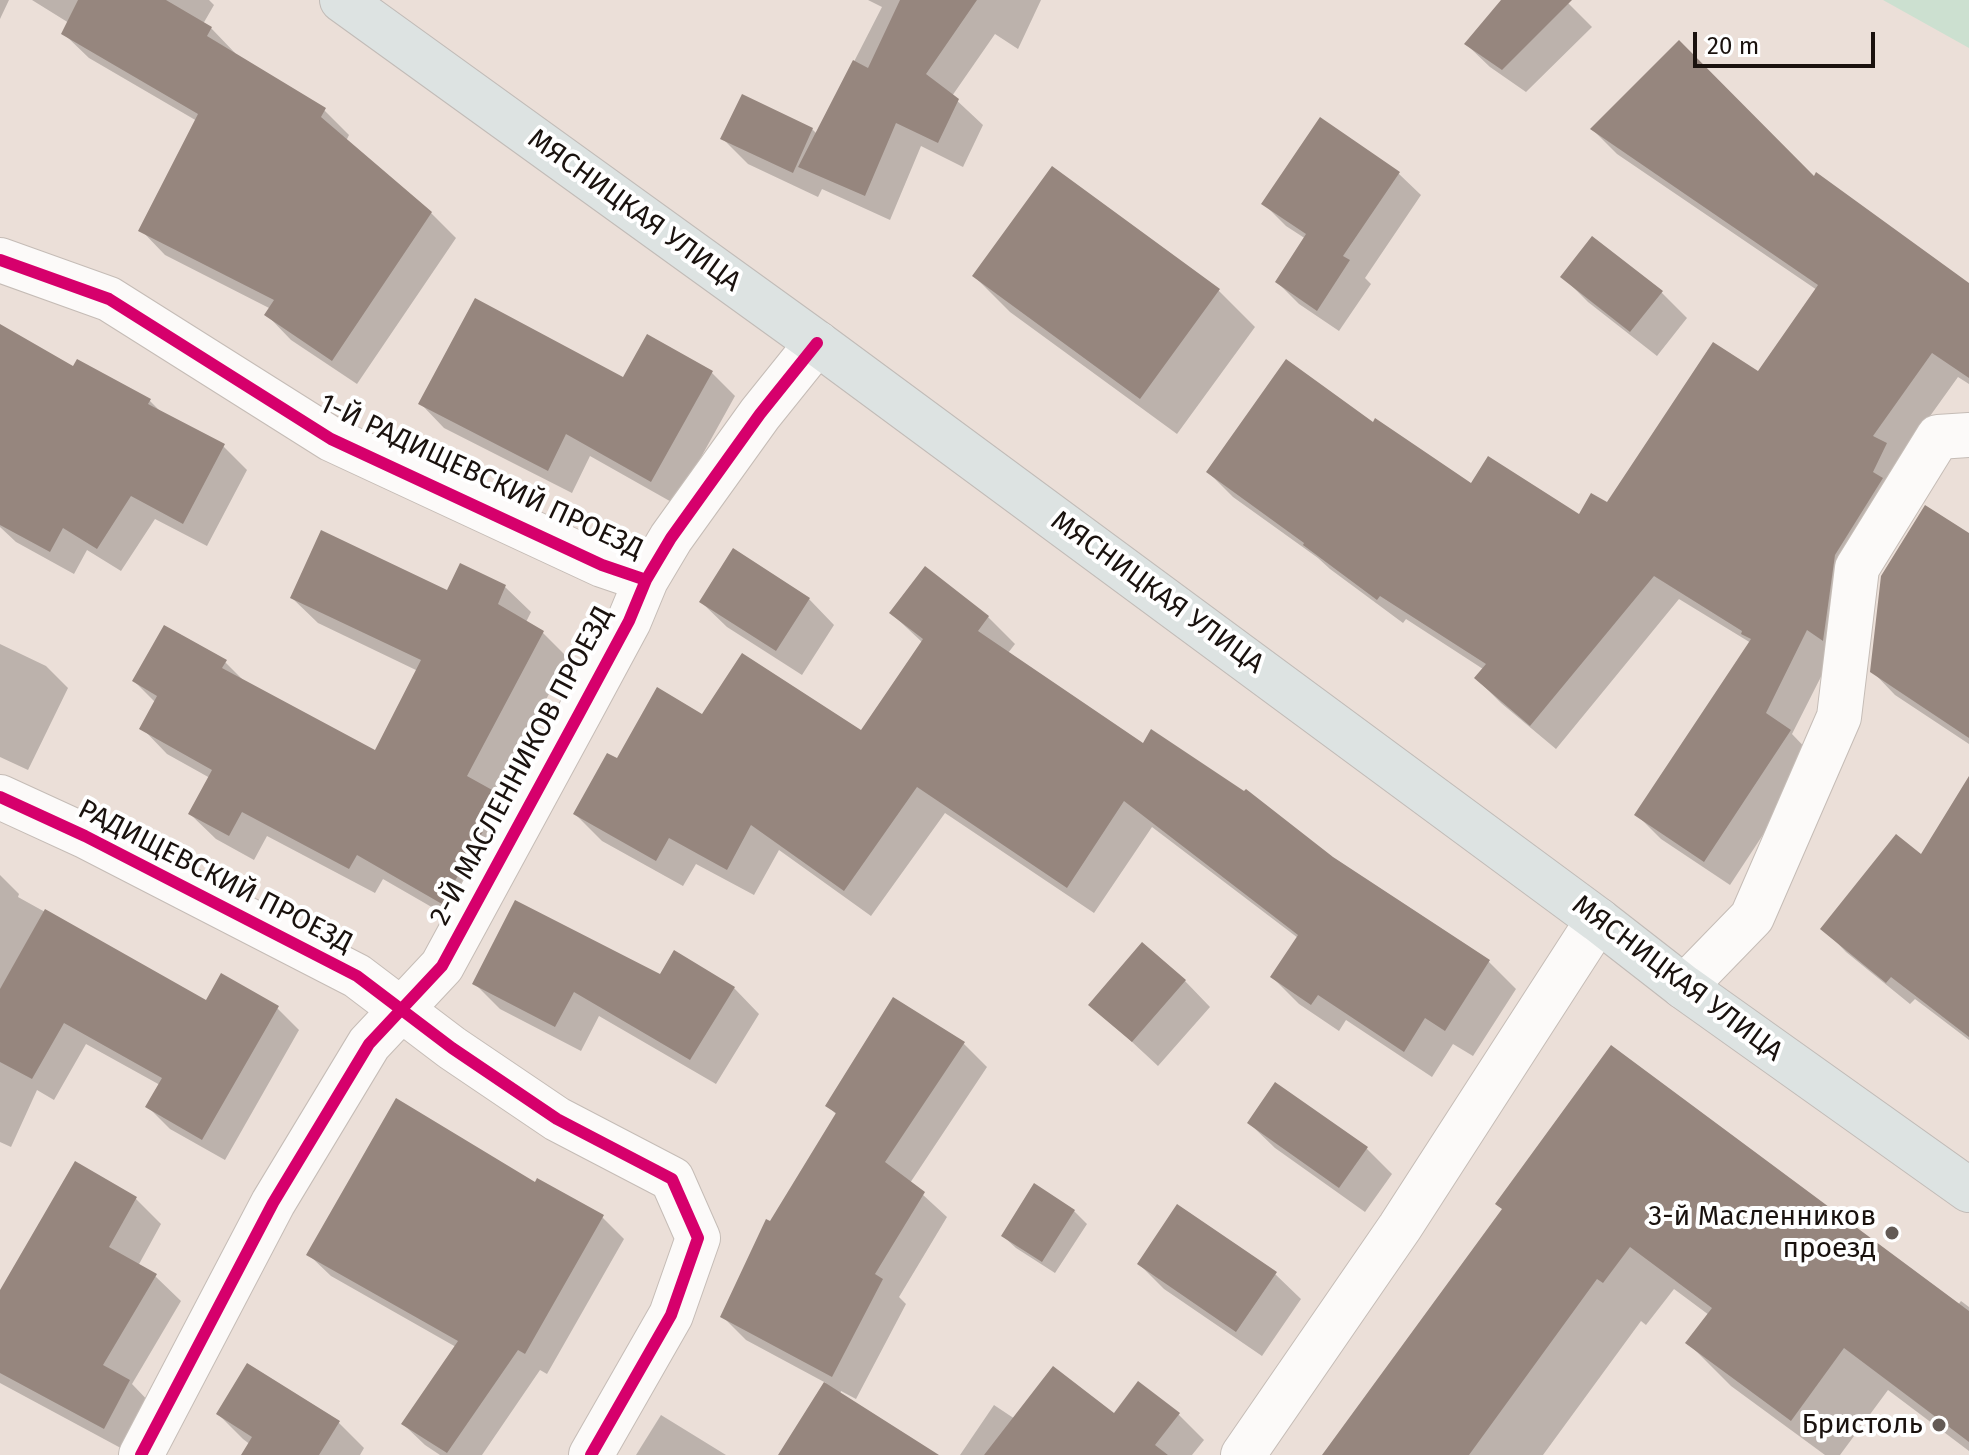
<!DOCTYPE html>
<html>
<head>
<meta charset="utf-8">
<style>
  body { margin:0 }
  #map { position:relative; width:1969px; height:1455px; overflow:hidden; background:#ebdfd8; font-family:"Fira Sans",sans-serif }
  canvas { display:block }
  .scale { position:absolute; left:1693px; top:32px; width:182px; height:36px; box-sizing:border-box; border:4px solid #1a120e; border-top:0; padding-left:10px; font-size:24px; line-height:28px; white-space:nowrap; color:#1a120e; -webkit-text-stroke:6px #fff; paint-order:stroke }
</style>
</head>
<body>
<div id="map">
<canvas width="1969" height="1455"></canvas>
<div class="scale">20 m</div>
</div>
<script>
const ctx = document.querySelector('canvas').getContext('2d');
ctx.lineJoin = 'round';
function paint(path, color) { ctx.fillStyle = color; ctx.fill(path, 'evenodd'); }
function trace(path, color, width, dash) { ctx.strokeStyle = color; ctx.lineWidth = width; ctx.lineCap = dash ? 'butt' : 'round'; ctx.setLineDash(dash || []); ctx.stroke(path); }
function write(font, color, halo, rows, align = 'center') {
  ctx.font = font + ' "Fira Sans",sans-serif'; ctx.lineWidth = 8; ctx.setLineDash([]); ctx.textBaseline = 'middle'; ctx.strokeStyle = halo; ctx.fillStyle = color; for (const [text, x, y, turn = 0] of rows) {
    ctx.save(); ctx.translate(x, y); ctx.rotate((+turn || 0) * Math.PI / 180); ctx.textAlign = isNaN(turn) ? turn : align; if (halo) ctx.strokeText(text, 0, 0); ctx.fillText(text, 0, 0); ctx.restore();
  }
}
const green = new Path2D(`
  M 1883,0 L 1969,0 L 1969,48 Z`);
const shadow = new Path2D(`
  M 0,0 L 9,0 L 0,19 Z
  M 32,0 L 209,0 L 214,5 L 203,24 L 211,28 L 235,53 L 234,55 L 324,110 L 349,135 L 346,141 L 431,213 L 456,238 L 357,384 L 291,340 L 267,315 L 271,309 L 165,255 L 141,230 L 197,121 L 89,58 L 64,34 L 69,23 Z
  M 868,0 L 1041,0 L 1018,49 L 995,34 L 952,96 L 983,125 L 963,167 L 921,146 L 890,220 L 822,189 L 818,197 L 748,164 L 723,139 L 812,129 L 817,134 L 882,7 Z
  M 1504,0 L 1565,0 L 1592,27 L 1526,92 L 1490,67 L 1466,44 Z
  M 1320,120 L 1399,174 L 1421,195 L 1365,278 L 1371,284 L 1339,331 L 1299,304 L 1277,282 L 1306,239 L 1286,226 L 1264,204 Z
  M 1592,129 L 1814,179 L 1969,285 L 1969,384 L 1958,377 L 1900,458 L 1833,653 L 1792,734 L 1814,757 L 1730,885 L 1661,839 L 1636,814 L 1751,643 L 1679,599 L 1556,749 L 1501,703 L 1476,678 L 1483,669 L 1406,619 L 1403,623 L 1330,569 L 1318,558 L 1233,497 L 1208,472 L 1373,424 L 1472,486 L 1580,516 L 1607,505 L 1758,374 L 1817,290 L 1617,154 Z
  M 1052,169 L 1219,291 L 1255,327 L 1177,434 L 1010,312 L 974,276 Z
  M 1592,238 L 1662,293 L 1687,318 L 1657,356 L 1588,302 L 1563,277 Z
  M 0,327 L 74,369 L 149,400 L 164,415 L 223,446 L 247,470 L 207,546 L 155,519 L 121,571 L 87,550 L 74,574 L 16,542 L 0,527 Z
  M 712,373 L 735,396 L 675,504 L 590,456 L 572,493 L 444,428 L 421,404 L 624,380 Z
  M 1969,535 L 1969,744 L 1895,695 L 1872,671 Z
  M 925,568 L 988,617 L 1015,644 L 1008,653 L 1143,745 L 1332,859 L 1489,962 L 1516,989 L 1473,1056 L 1453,1044 L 1432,1077 L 1346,1020 L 1339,1031 L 1299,1004 L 1272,977 L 1298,938 L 1152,827 L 1094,913 L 945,813 L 871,916 L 779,850 L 754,895 L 696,864 L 683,886 L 602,841 L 575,814 L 617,761 L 703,717 L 861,732 L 923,643 L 891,613 Z
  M 505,587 L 531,612 L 526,622 L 543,633 L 568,658 L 496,794 L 528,823 L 468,928 L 383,879 L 375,893 L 267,836 L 254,860 L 216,839 L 190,814 L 210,778 L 167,754 L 142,728 L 156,703 L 134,681 L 225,662 L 247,684 L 376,753 L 418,671 L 318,623 L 292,598 L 448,592 Z
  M 809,599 L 834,625 L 802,675 L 727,627 L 701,602 Z
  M 0,644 L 46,666 L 68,688 L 28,770 L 0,757 Z
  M 1969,780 L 1969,1040 L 1915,999 L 1910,1004 L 1846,952 L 1823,928 L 1922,857 Z
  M 0,875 L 19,894 L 18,897 L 207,1002 L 277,1008 L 299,1030 L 225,1160 L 170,1129 L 148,1107 L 160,1085 L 86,1044 L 54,1100 L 37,1090 L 11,1147 L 0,1142 Z
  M 660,977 L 734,988 L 759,1014 L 716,1084 L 599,1016 L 581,1051 L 500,1009 L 475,984 Z
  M 1185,981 L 1210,1007 L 1158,1066 L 1091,1004 Z
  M 963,1043 L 987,1067 L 910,1183 L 947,1217 L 899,1297 L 906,1304 L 856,1399 L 841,1391 L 840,1394 L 935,1455 L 780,1455 L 826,1383 L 746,1340 L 722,1316 L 770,1224 L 837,1115 L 827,1105 Z
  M 1249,1123 L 1366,1148 L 1392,1174 L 1365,1212 L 1275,1148 Z
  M 76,1164 L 136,1199 L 161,1224 L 138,1266 L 155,1276 L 181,1301 L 132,1384 L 154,1407 L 130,1453 L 0,1383 L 0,1294 Z
  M 536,1185 L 602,1217 L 624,1239 L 547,1374 L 540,1370 L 482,1455 L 440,1455 L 425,1445 L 403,1424 L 456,1347 L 331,1276 L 309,1255 Z
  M 1504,1209 L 1958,1305 L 1961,1301 L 1969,1307 L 1969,1451 L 1888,1390 L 1840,1455 L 1825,1455 L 1731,1386 L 1688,1343 L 1709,1315 L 1674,1289 L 1646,1325 L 1641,1321 L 1543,1455 L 1325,1455 Z
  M 1074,1211 L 1087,1224 L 1055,1273 L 1016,1248 L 1003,1236 Z
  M 1139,1264 L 1275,1274 L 1301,1299 L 1262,1356 L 1164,1289 Z
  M 247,1366 L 339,1423 L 364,1448 L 360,1455 L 264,1455 L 243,1439 L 218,1414 Z
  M 994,1405 L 1015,1419 L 1178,1414 L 1204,1440 L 1192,1455 L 960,1455 Z
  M 661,1415 L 726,1455 L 636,1455 Z`);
const building = new Path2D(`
  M 78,0 L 166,0 L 212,27 L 207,36 L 326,108 L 321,117 L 432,212 L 332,361 L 264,315 L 274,300 L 138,231 L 198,114 L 61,34 Z
  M 900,0 L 977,0 L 926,74 L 959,99 L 938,143 L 896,123 L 865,196 L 798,167 L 853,60 L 868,68 Z
  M 1501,0 L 1572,0 L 1502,70 L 1464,44 Z
  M 1679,40 L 1814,176 L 1816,172 L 1969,283 L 1969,378 L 1932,353 L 1873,436 L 1887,443 L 1873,472 L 1883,478 L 1835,555 L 1823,641 L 1807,630 L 1766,713 L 1791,730 L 1704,862 L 1634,815 L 1751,639 L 1741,634 L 1742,631 L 1654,576 L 1530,726 L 1474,678 L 1486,664 L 1380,596 L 1377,600 L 1303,545 L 1304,543 L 1206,472 L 1286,359 L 1373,422 L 1375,418 L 1471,483 L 1488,456 L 1579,514 L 1591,493 L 1607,502 L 1713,342 L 1758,371 L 1818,285 L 1590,129 Z
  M 742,94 L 813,128 L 793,173 L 720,139 Z
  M 1320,117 L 1400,172 L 1343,256 L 1350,260 L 1317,311 L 1275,282 L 1306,234 L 1261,204 Z
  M 1052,166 L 1220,289 L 1140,399 L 972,276 Z
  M 1592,236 L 1663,291 L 1630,332 L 1560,277 Z
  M 475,298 L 623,377 L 647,334 L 713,371 L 651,482 L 566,434 L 548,471 L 418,404 Z
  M 0,324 L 73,366 L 77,359 L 151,399 L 148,404 L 225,444 L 183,524 L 131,496 L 97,549 L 63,528 L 50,552 L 0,525 Z
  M 1925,505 L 1969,533 L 1969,738 L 1870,672 L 1881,576 Z
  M 321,530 L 447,590 L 460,563 L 506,585 L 498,604 L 544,631 L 467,776 L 503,796 L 442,904 L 357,855 L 349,869 L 242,812 L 229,836 L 188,814 L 212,770 L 139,729 L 157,696 L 132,681 L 164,625 L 227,660 L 222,668 L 375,750 L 421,660 L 290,598 Z
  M 733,548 L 810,598 L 776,651 L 699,602 Z
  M 925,566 L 989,616 L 978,631 L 1143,743 L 1151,729 L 1244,791 L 1246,789 L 1333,857 L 1490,960 L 1445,1031 L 1425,1018 L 1404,1052 L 1318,995 L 1311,1005 L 1270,977 L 1298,935 L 1124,801 L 1067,888 L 917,787 L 844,891 L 751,825 L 727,870 L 669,838 L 656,861 L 573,814 L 607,753 L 617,758 L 657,687 L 702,714 L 742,653 L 861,730 L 923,639 L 889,613 Z
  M 1969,776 L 1969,1037 L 1891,977 L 1886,983 L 1820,929 L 1896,834 L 1921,854 Z
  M 515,900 L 660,974 L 674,950 L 735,987 L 690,1060 L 574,992 L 555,1027 L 472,984 Z
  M 45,909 L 206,1000 L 221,973 L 279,1006 L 202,1140 L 145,1107 L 162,1078 L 64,1023 L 32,1079 L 0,1062 L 0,989 Z
  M 1142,942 L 1186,980 L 1132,1042 L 1088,1005 Z
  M 893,997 L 965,1042 L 885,1162 L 925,1192 L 875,1274 L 883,1279 L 832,1377 L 720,1317 L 766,1219 L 770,1221 L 836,1113 L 825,1106 Z
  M 1611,1045 L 1969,1311 L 1969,1442 L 1844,1348 L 1791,1421 L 1685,1343 L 1712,1308 L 1630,1247 L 1603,1283 L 1597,1279 L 1469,1455 L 1322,1455 L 1502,1209 L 1495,1204 Z
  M 1275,1082 L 1368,1147 L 1339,1188 L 1247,1123 Z
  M 396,1098 L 535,1182 L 537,1178 L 604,1215 L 525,1354 L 518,1350 L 447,1453 L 401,1424 L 458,1341 L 306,1255 Z
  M 75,1161 L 137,1197 L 109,1247 L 157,1274 L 103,1365 L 130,1380 L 104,1429 L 0,1373 L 0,1290 Z
  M 1034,1183 L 1075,1210 L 1042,1262 L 1001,1236 Z
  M 1177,1204 L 1277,1272 L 1236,1332 L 1137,1264 Z
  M 247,1363 L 340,1421 L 319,1455 L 241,1455 L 252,1437 L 216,1414 Z
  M 1053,1366 L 1114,1413 L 1138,1381 L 1180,1413 L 1155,1445 L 1168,1455 L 984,1455 Z
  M 824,1382 L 939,1455 L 778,1455 Z`);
const minor = new Path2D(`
  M 0,260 L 109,299 L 331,439 L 602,565 L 646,580
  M 0,797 L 85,836 L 357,976 L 452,1048 L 557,1119 L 672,1179 L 698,1238 L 671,1315 L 591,1455
  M 1684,987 L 1752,917 L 1839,717 L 1857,568 L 1938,437 L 1969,435
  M 141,1455 L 273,1203 L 369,1044 L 442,966 L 580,712 L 629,621 L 646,580 L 671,538 L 760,414 L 817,343
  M 1243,1455 L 1400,1227 L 1598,920`);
const major = new Path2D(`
  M 342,0 L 817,343 L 1598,920 L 1684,987 L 1969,1190`);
const cycleway = new Path2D(`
  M 0,260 L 109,299 L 331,439 L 602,565 L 646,580
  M 0,797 L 85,836 L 357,976 L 452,1048 L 557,1119 L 672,1179 L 698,1238 L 671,1315 L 591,1455
  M 141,1455 L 273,1203 L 369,1044 L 442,966 L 580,712 L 629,621 L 646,580 L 671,538 L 760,414 L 817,343`);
const markers = [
  [1892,1233,8,"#635a55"],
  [1939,1425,8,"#635a55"]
];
const streetNames = [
  ["МЯСНИЦКАЯ УЛИЦА",634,211,36],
  ["1-Й РАДИЩЕВСКИЙ ПРОЕЗД",481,477,25],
  ["МЯСНИЦКАЯ УЛИЦА",1157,593,36],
  ["2-Й МАСЛЕННИКОВ ПРОЕЗД",522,766,-62],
  ["РАДИЩЕВСКИЙ ПРОЕЗД",215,877,27],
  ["МЯСНИЦКАЯ УЛИЦА",1677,979,37]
];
const poiNames = [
  ["3-й Масленников",1876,1217],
  ["проезд",1876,1249],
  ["Бристоль",1923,1425]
];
paint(green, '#cce0d0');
paint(shadow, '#0003');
paint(building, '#96867e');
trace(minor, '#c5bcb6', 46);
trace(major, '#c1bbb7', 46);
trace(minor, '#fcfaf9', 44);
trace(major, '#dde3e2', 44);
trace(cycleway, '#d6006c', 12);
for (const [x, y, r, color] of markers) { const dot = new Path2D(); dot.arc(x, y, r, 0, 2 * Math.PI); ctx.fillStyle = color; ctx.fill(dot); trace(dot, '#fff', 3); }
write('28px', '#1a120e', '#fff', streetNames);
write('28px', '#1a120e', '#fff', poiNames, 'right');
</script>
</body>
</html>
